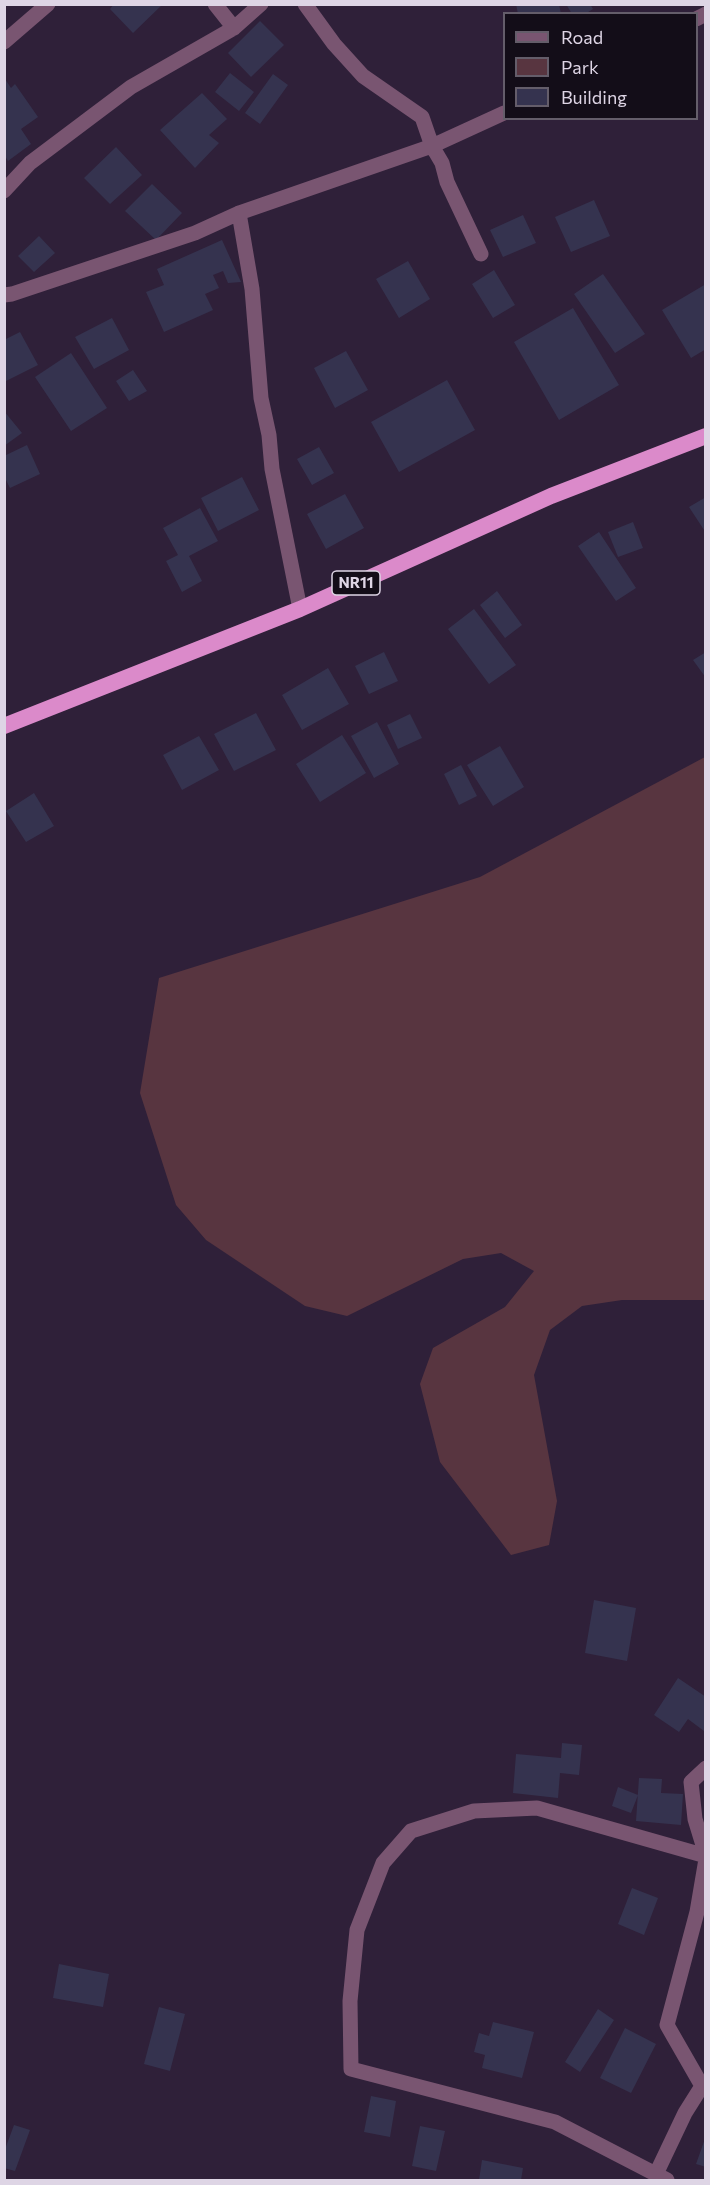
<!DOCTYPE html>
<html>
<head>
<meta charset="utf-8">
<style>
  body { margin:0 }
  #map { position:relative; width:710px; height:2185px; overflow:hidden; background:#2f2039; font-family:Commissioner,sans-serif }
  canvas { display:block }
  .frame { position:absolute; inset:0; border:6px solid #ded5e5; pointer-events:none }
  .legend { position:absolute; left:503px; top:12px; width:195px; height:108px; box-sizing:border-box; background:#130d18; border:2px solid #645d6a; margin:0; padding:8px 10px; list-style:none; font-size:18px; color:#ded5e5 }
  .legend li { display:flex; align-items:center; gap:12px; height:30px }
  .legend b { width:30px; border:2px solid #645d6a }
</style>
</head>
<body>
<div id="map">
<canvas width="710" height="2185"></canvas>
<div class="frame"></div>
<ul class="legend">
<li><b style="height:8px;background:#795571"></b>Road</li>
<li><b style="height:16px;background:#583540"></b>Park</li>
<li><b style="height:16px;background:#35334f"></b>Building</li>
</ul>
</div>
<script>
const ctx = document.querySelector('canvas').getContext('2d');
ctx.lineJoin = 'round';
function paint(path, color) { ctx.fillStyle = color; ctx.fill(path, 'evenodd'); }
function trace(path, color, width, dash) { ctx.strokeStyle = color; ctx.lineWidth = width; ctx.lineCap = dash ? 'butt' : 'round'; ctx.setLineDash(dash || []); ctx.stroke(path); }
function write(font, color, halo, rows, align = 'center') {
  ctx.font = font + ' Commissioner,sans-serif'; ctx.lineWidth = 5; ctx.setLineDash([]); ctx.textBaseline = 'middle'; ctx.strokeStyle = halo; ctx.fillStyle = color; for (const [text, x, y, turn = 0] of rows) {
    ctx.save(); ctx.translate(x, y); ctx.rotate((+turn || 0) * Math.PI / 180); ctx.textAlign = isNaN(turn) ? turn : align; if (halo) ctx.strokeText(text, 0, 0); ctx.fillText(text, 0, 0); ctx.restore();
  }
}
const green = new Path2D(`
  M 705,757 L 705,1300 L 622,1300 L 582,1306 L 550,1330 L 534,1375 L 557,1501 L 549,1545 L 511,1555 L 440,1462 L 420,1384 L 433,1348 L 505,1307 L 534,1271 L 501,1253 L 463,1259 L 347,1316 L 305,1306 L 206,1240 L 176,1205 L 140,1093 L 159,978 L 480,877 Z`);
const building = new Path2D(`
  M 114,4 L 163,4 L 133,33 L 110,9 Z
  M 516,4 L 559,4 L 561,14 L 518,14 Z
  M 566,4 L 590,4 L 593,9 L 585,14 L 572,14 Z
  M 260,21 L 284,45 L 251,77 L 228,53 Z
  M 230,73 L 254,92 L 239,111 L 215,92 Z
  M 273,74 L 288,85 L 260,124 L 245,113 Z
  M 5,79 L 11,88 L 15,84 L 38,117 L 21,129 L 31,144 L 8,161 L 5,156 Z
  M 202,93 L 227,119 L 209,135 L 219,143 L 195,168 L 160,130 Z
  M 116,147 L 142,175 L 110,204 L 84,178 Z
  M 152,184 L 182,213 L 156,240 L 125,211 Z
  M 594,200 L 610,236 L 571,252 L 555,217 Z
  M 523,215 L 536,243 L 503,257 L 490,230 Z
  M 39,236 L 55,253 L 34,272 L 18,256 Z
  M 222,240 L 241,282 L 228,283 L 223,271 L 213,275 L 219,288 L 205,294 L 213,310 L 164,332 L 146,292 L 164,285 L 157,269 Z
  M 408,261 L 430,299 L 399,318 L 376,279 Z
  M 494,270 L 515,305 L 493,318 L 472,284 Z
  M 603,274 L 645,334 L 615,353 L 574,294 Z
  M 706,284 L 706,349 L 691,358 L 662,310 Z
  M 573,308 L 619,385 L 559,420 L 514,342 Z
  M 112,318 L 129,350 L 94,369 L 75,337 Z
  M 20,332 L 38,365 L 4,382 L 4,340 Z
  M 346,351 L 368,390 L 335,408 L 314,368 Z
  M 71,353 L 107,408 L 71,431 L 35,377 Z
  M 133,370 L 147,391 L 129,401 L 116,381 Z
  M 447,380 L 475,430 L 399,472 L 371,422 Z
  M 4,411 L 22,433 L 4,446 Z
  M 27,445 L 40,474 L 10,488 L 4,476 L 4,456 Z
  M 319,447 L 334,473 L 312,485 L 297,459 Z
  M 242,477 L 259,510 L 218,531 L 201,498 Z
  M 345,494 L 364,528 L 326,549 L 307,514 Z
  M 706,497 L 706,533 L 689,507 Z
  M 200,508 L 218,541 L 189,556 L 202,581 L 182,592 L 166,561 L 178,555 L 163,528 Z
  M 633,522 L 643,548 L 618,557 L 608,532 Z
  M 599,532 L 636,588 L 616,601 L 578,546 Z
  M 497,591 L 522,625 L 505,638 L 480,605 Z
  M 474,609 L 516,665 L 489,684 L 448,629 Z
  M 384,652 L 398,681 L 369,694 L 355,666 Z
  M 706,652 L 706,678 L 693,660 Z
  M 328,668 L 349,704 L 302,730 L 282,695 Z
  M 256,713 L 276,750 L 234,771 L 214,734 Z
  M 410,714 L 422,738 L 398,749 L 387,725 Z
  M 377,722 L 399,764 L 374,778 L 351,736 Z
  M 342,735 L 366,773 L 320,802 L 296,764 Z
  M 199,736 L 219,770 L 182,790 L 163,755 Z
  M 500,746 L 524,787 L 493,806 L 467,765 Z
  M 461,765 L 477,796 L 459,805 L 444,774 Z
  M 34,793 L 54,826 L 26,842 L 6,811 Z
  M 594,1600 L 636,1608 L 627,1661 L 585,1653 Z
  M 678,1678 L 706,1697 L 704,1731 L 688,1719 L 679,1732 L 654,1715 Z
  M 562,1743 L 582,1745 L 579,1775 L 560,1773 L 558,1798 L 513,1793 L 516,1754 L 561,1758 Z
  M 639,1778 L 662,1779 L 661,1793 L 683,1794 L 681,1825 L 636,1821 Z
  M 618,1787 L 638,1795 L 631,1813 L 612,1806 Z
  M 632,1888 L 658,1898 L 644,1935 L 618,1924 Z
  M 59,1964 L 109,1974 L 103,2007 L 53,1998 Z
  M 159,2007 L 185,2014 L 170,2071 L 144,2064 Z
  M 598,2009 L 614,2020 L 580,2072 L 565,2062 Z
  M 493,2022 L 534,2032 L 522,2078 L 482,2068 L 485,2055 L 474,2052 L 479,2033 L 489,2036 Z
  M 625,2028 L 656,2044 L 631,2093 L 600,2078 Z
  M 371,2096 L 396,2101 L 390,2137 L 364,2132 Z
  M 14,2125 L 30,2130 L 15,2171 L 4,2168 L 4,2152 Z
  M 420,2126 L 445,2131 L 436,2171 L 412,2166 Z
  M 706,2136 L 706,2167 L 696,2164 Z
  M 482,2160 L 523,2168 L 521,2180 L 479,2180 Z`);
const minor = new Path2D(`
  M 215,4 L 234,28
  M 305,4 L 334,44 L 363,76 L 422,117 L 432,146 L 442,163 L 447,182 L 481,254
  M 696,19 L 706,14
  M 4,42 L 48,4
  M 4,191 L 30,163 L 131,87 L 234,28 L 261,4
  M 239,213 L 252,289 L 261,398 L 269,435 L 272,469 L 300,609
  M 4,295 L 12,294 L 195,233 L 239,213 L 432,146 L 504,113
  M 706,1768 L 691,1782 L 695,1819 L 706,1855
  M 656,2174 L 685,2113 L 702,2086 L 667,2025 L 697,1912 L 706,1859
  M 667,2180 L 555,2122 L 351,2069 L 350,2001 L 357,1930 L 383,1863 L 411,1831 L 474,1811 L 537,1808 L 706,1856`);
const trunk = new Path2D(`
  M 4,726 L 300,609 L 551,496 L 706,436`);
const shields = [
  [356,583,48]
];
const shieldNames = [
  ["NR11",356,583]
];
paint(green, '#583540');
paint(building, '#35334f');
trace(minor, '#795571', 15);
trace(trunk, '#db8aca', 16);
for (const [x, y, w] of shields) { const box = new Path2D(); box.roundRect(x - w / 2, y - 12, w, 24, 4.5); ctx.fillStyle = '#130d18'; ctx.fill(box); trace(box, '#ded5e5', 1.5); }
write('bold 15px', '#ded5e5', null, shieldNames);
</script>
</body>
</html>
